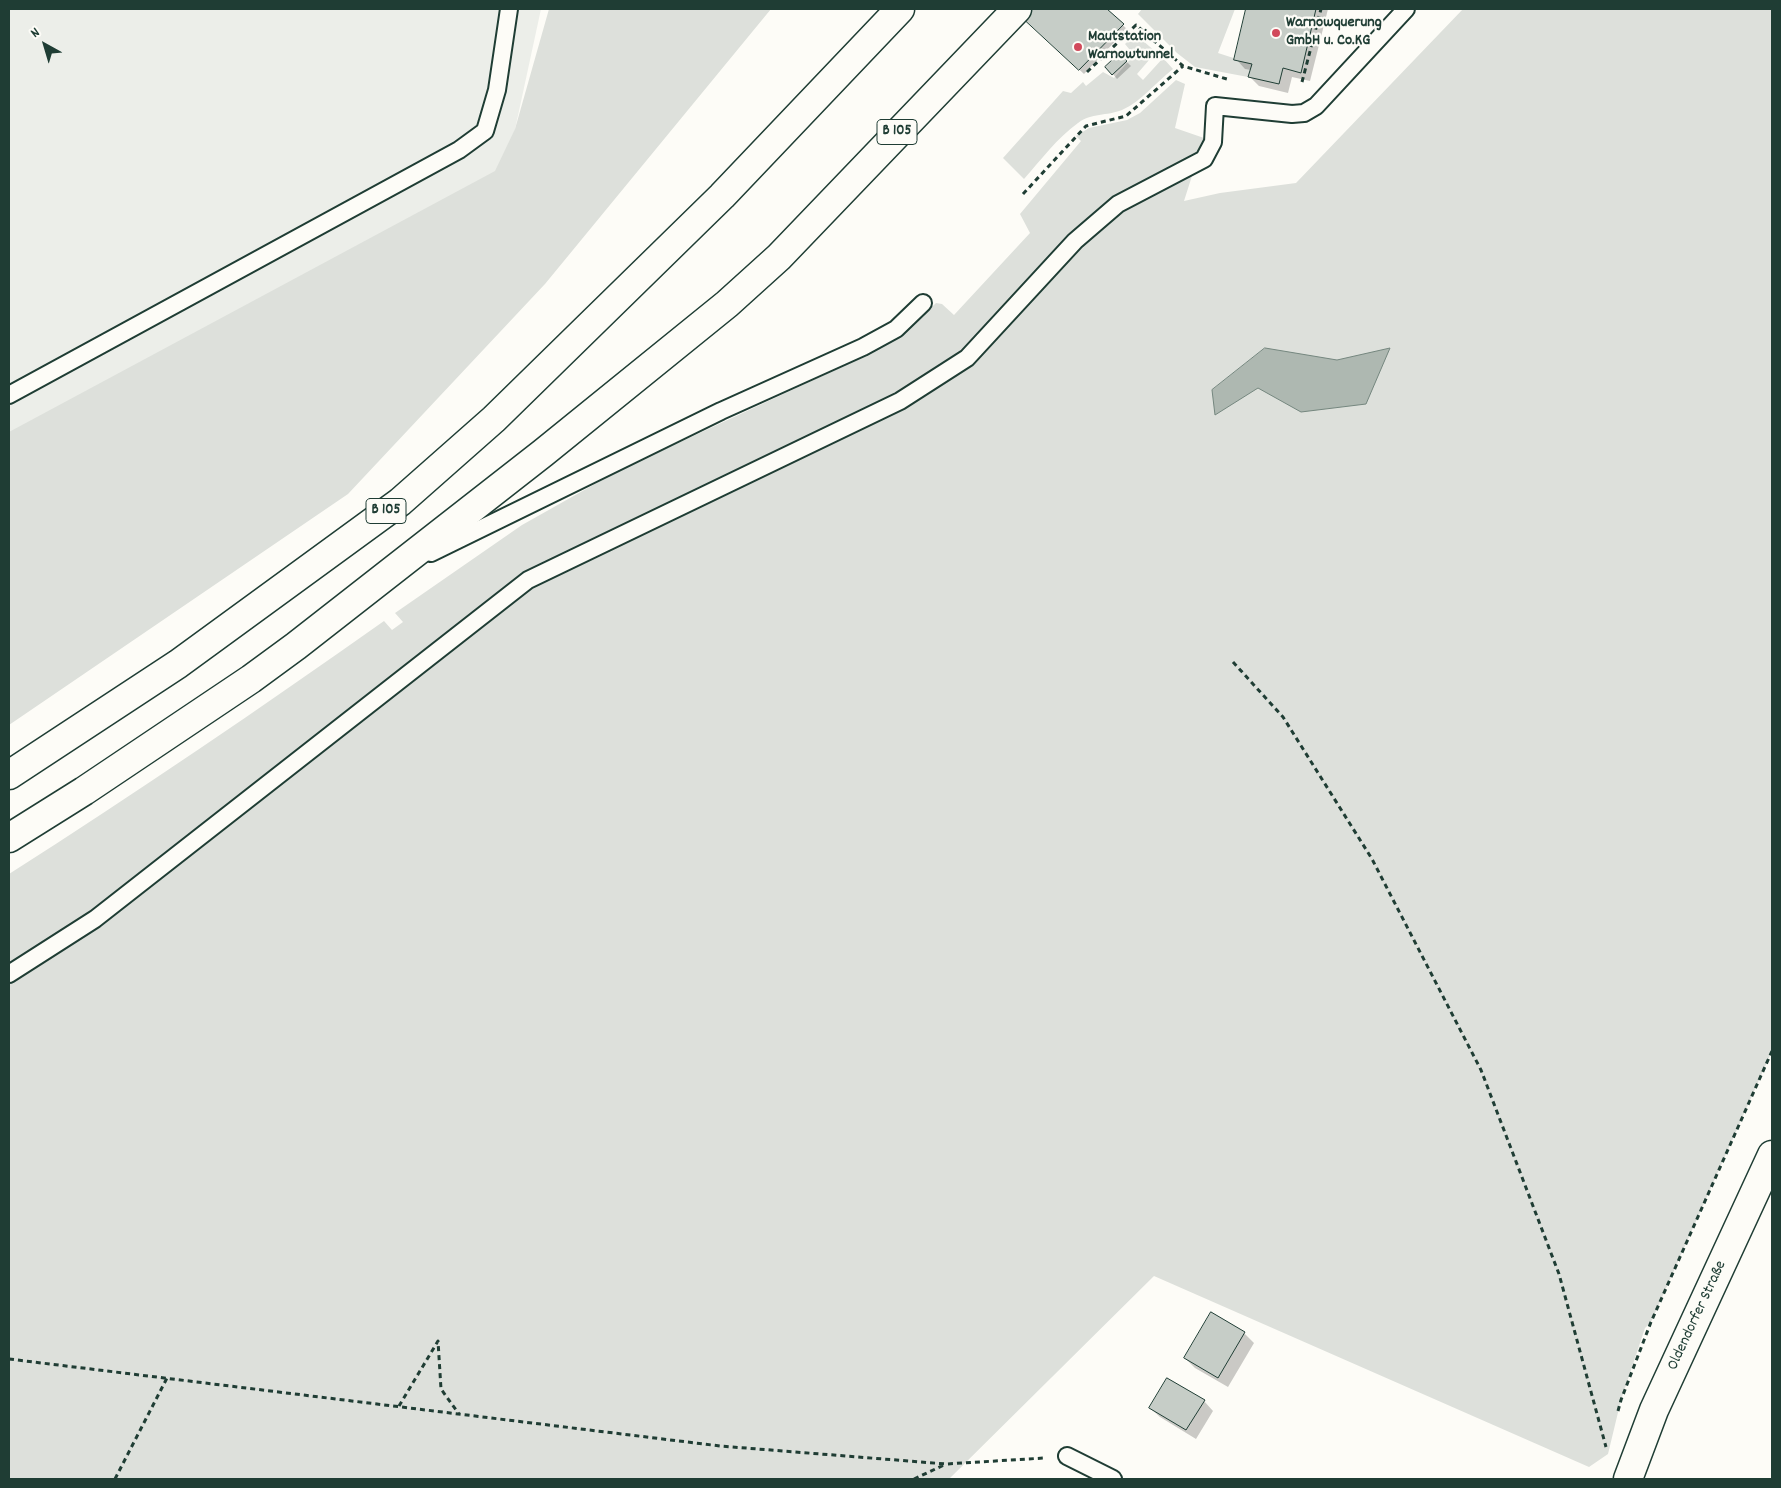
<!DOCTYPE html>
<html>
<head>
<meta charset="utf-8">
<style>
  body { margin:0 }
  #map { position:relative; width:1781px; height:1488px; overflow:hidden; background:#fdfcf7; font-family:Dekko,sans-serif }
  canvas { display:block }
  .frame { position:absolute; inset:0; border:10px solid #1f3d34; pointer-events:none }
  .north { position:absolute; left:20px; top:20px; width:50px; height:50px; -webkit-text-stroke:4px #fdfcf7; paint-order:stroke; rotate:321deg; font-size:14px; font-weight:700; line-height:20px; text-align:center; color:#1f3d34 }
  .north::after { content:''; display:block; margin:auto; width:18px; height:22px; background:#1f3d34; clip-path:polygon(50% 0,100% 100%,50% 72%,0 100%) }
</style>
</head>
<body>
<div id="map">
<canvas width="1781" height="1488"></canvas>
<div class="frame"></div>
<div class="north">N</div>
</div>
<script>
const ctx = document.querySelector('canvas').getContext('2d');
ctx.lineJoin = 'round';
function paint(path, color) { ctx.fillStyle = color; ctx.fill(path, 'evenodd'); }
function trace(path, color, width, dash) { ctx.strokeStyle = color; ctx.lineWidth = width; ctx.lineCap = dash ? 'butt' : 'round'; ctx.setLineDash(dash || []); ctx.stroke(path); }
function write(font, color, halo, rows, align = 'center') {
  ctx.font = font + ' Dekko,sans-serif'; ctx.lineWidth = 4.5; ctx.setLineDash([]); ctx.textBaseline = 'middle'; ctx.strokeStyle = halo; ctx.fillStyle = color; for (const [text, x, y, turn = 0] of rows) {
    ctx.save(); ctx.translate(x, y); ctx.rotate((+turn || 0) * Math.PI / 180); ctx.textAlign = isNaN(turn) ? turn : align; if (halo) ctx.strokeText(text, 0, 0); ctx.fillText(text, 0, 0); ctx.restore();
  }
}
const built = new Path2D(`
  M 9,9 L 541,9 L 514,134 L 498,176 L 9,446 Z`);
const green = new Path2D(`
  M 549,9 L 771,9 L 545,284 L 348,494 L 9,725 L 9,432 L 495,171 L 515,129 Z
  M 1142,9 L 1235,9 L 1218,53 L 1252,64 L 1248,77 L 1195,67 L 1177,53 L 1138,14 Z
  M 1463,9 L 1772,9 L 1772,1051 L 1651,1322 L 1645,1328 L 1621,1400 L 1608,1454 L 1589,1467 L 1154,1276 L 949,1479 L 9,1479 L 9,874 C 136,793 261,708 384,621 L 392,630 L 403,622 L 395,613 L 522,525 L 618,471 L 865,356 L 905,333 L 936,303 L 942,304 L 954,315 L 1030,233 L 1020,214 L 1081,141 L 1076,136 L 1089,128 L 1127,120 L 1140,113 L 1176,80 L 1185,84 L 1175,128 L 1204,138 L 1184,201 L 1220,193 L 1296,183 Z
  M 1135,34 L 1156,52 L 1137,74 L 1143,80 L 1163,58 L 1173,69 C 1156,82 1142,101 1122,110 C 1107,116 1091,113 1078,123 C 1057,138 1041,160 1024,179 L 1003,158 L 1063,91 L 1071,93 L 1083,82 L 1086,86 L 1103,72 L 1114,78 L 1134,55 L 1125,44 Z`);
const water = new Path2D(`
  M 1265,348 L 1337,360 L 1390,348 L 1366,404 L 1301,412 L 1258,388 L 1215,415 L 1212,390 Z`);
const shadow = new Path2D(`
  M 1014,9 L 1105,9 L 1127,29 L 1084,74 Z
  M 1248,9 L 1328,9 L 1310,81 L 1292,77 L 1288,93 L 1259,86 L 1250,77 L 1251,70 L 1245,69 L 1236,59 Z
  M 1120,55 L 1131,66 L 1117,79 L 1107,67 Z
  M 1244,1333 L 1254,1343 L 1228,1387 L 1195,1368 L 1185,1358 Z
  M 1204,1401 L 1213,1411 L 1196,1439 L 1160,1417 L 1150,1408 Z`);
const building = new Path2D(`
  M 1013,9 L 1107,9 L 1124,24 L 1079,70 Z
  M 1246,9 L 1316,9 L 1301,73 L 1283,68 L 1279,84 L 1248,77 L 1252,64 L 1234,60 Z
  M 1120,53 L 1127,61 L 1112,75 L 1105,67 Z
  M 1211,1312 L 1245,1332 L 1218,1378 L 1184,1358 Z
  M 1167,1378 L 1205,1400 L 1186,1430 L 1149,1408 Z`);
const path = new Path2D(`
  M 1087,72 L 1136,25 L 1183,66 L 1230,80
  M 1302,82 L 1321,9
  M 1023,194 L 1086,126 L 1126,116 L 1183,66
  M 1233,662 L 1283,717 L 1372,859 L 1481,1070 L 1559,1274 L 1606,1447
  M 9,1359 L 720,1446 L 946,1464 L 1044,1458
  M 399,1406 L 438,1341 L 441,1389 L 459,1414
  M 1618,1411 L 1621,1400 L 1651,1322 L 1772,1051
  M 115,1479 L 167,1378
  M 914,1479 L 946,1464`);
const lane = new Path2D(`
  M 9,395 L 459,150 L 485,131 L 497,90 L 509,9
  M 431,553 L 721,411 L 863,347 L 896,329 L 923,303
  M 9,974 L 95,919 L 528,580 L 900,401 L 967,358 L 1075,241 L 1118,204 L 1204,159 L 1213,142 L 1215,106 L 1292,114 L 1304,113 L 1316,106 L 1406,9
  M 1067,1456 L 1113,1479`);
const secondary = new Path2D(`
  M 1628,1479 L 1654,1410 L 1772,1155`);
const highway = new Path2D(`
  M 9,775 L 178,664 L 400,502 L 494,419 L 722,196 L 900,9
  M 9,838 L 84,791 L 251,679 L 296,646 L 543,453 L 727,304 L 779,257 L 1017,9`);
const markers = [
  [1276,33,5,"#d1495b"],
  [1078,47,5,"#d1495b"]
];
const shields = [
  [897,132,40],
  [386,511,40]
];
const shieldNames = [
  ["B 105",897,132],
  ["B 105",386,511]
];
const poiNames = [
  ["Warnowquerung",1286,24],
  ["GmbH u. Co.KG",1286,42],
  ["Mautstation",1088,38],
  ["Warnowtunnel",1088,56]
];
const streetNames = [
  ["Oldendorfer Straße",1698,1316,-65]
];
paint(built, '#eceee9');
paint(green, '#dde0db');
paint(water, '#aeb8b1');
trace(water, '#75877f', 1);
paint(shadow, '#0003');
paint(building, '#c6cdc7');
trace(building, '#1f3d34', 1);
trace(lane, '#1f3d34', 20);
trace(secondary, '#1f3d34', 31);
trace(highway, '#1f3d34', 31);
trace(path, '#1f3d34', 3, [5, 4]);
trace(lane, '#fdfcf7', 16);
trace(secondary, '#fdfcf7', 28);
trace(highway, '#fdfcf7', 28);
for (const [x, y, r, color] of markers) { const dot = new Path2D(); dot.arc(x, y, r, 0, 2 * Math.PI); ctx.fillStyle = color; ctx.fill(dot); trace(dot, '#fdfcf7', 2); }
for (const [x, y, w] of shields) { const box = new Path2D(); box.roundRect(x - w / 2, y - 12.5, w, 25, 4); ctx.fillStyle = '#fdfcf7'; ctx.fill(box); trace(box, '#1f3d34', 1); }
write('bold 15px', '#1f3d34', null, shieldNames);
write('bold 16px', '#1f3d34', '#fdfcf7', poiNames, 'left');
write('16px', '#1f3d34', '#fdfcf7', streetNames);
</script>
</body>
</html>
